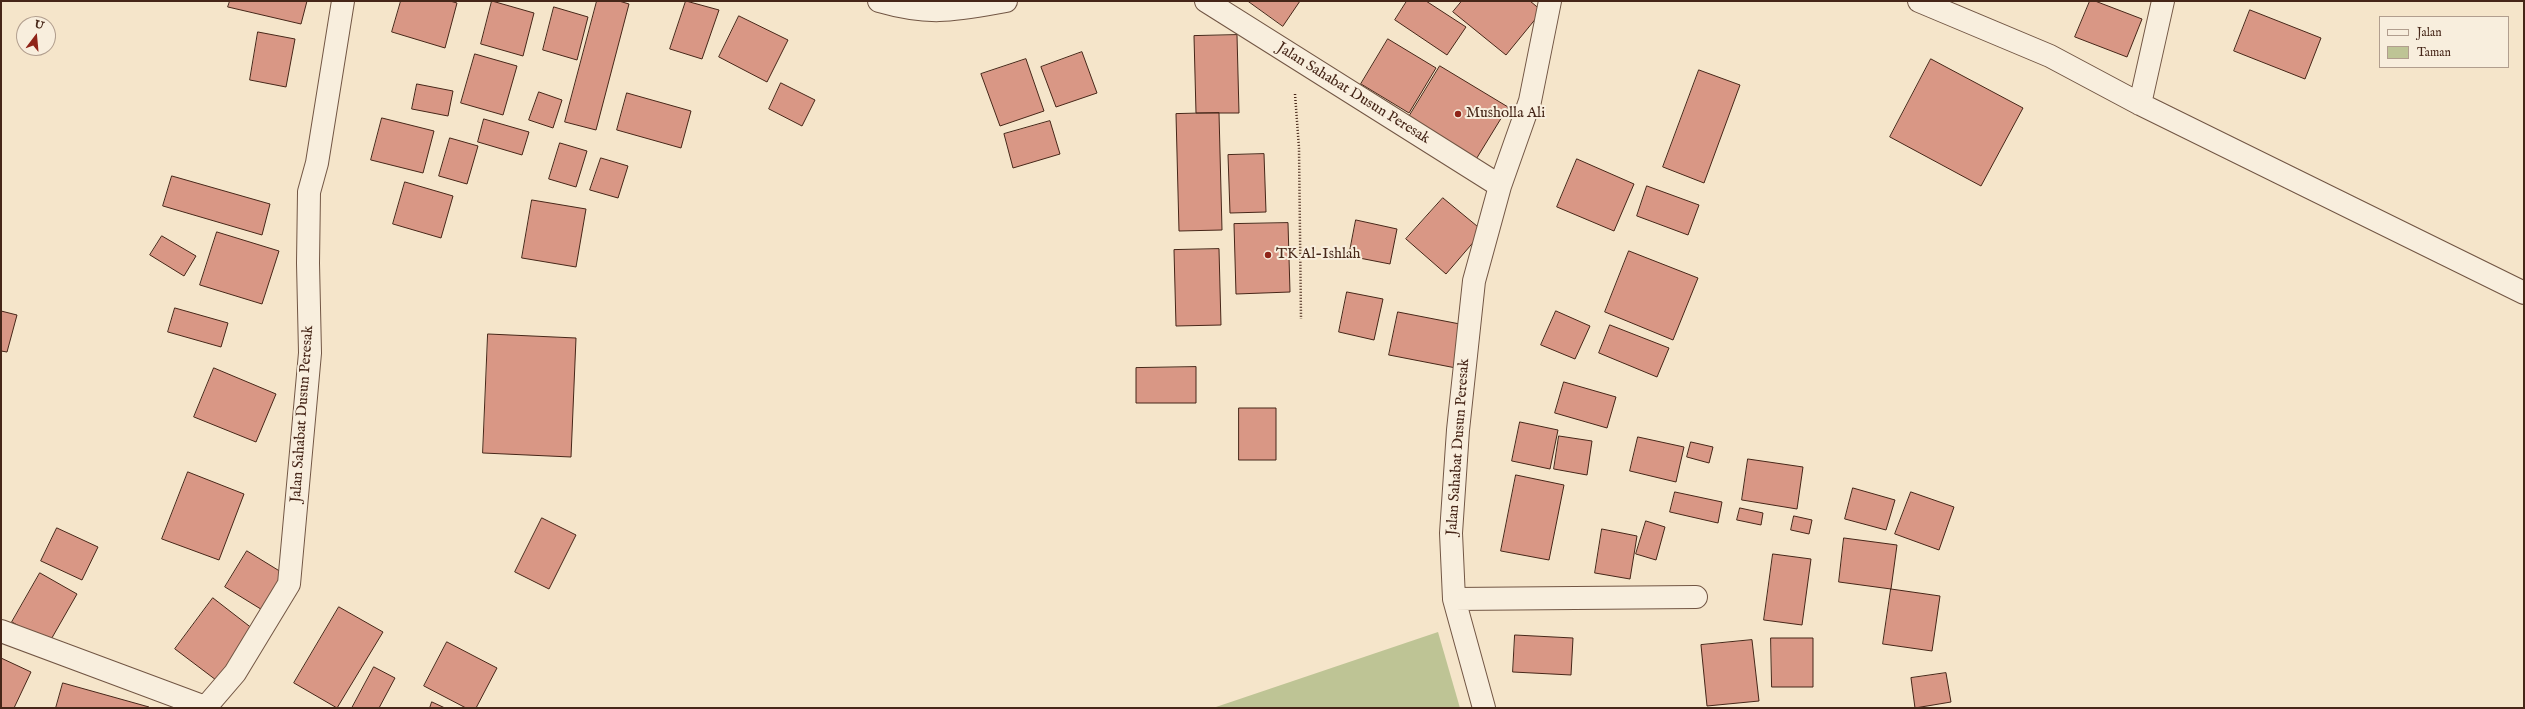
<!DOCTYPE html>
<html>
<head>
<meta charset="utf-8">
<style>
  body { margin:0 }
  #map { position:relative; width:2525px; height:709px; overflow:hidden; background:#f5e5ca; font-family:"IM FELL English",serif }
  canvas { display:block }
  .frame { position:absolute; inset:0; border:2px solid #462618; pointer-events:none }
  .legend { position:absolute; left:2379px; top:16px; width:130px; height:52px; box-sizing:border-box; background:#f8eedd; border:1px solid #b19e8e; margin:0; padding:5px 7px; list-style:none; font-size:12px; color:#462618 }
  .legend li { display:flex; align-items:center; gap:8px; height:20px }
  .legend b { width:20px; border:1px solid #b19e8e }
  .north { position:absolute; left:16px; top:16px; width:40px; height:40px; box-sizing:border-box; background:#f8eedd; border:1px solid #b19e8e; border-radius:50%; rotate:16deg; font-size:11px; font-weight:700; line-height:16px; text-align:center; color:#462618 }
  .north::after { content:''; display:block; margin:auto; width:14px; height:18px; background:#8f2418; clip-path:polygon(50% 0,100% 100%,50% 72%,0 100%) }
</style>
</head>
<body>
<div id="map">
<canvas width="2525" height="709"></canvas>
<div class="frame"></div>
<ul class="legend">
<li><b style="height:5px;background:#f8eedd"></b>Jalan</li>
<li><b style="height:11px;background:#bec495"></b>Taman</li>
</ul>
<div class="north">U</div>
</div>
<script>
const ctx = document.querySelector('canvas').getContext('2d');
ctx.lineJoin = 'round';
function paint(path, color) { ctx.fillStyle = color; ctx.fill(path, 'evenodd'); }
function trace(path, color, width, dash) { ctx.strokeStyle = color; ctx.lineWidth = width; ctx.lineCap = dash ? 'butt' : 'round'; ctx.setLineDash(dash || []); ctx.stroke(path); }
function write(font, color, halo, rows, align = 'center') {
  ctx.font = font + ' "IM FELL English",serif'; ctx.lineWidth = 4; ctx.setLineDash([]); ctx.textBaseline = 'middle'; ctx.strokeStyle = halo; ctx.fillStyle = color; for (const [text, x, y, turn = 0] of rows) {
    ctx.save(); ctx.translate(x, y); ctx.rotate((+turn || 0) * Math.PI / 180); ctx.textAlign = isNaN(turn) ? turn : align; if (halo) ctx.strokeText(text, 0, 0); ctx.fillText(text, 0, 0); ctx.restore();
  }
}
const green = new Path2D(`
  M 1438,632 L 1460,708 L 1213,708 Z`);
const building = new Path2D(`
  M 230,1 L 307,1 L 301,24 L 228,7 Z
  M 401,1 L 450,1 L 457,3 L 445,48 L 392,32 Z
  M 492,1 L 534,13 L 523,56 L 481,44 Z
  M 597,1 L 619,1 L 629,4 L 596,130 L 565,122 Z
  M 686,1 L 719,10 L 702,59 L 670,49 Z
  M 1248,1 L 1300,1 L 1283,26 Z
  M 1407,1 L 1426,1 L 1466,27 L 1447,55 L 1395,20 Z
  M 1462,1 L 1530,1 L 1542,11 L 1506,55 L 1453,12 Z
  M 2090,1 L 2095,1 L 2142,19 L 2127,57 L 2075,37 Z
  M 554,7 L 588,17 L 577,60 L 543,50 Z
  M 2250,10 L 2321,38 L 2305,79 L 2234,51 Z
  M 739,16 L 788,40 L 767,82 L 719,57 Z
  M 258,32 L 295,39 L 286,87 L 250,80 Z
  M 1237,35 L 1239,113 L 1196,113 L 1194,36 Z
  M 1388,39 L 1436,68 L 1409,113 L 1361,84 Z
  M 1082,52 L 1097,93 L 1056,107 L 1041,67 Z
  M 475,54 L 517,66 L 503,115 L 461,103 Z
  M 1026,59 L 1044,111 L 1000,126 L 981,74 Z
  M 1931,59 L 2023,108 L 1981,186 L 1890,137 Z
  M 1440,66 L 1508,107 L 1475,161 L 1407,120 Z
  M 1699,70 L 1740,85 L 1704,183 L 1663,167 Z
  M 781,83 L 815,100 L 802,126 L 769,109 Z
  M 417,84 L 453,91 L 448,116 L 412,109 Z
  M 539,92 L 562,100 L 553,128 L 529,120 Z
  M 627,93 L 691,111 L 681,148 L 617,130 Z
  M 1219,113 L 1222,230 L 1179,231 L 1176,114 Z
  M 382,118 L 434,131 L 423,173 L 371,160 Z
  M 484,119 L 529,132 L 522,155 L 478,142 Z
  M 1050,121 L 1060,154 L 1013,168 L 1004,134 Z
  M 450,138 L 478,146 L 467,184 L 439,176 Z
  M 560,143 L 587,151 L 576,187 L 549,179 Z
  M 1264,154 L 1266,212 L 1230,213 L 1228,155 Z
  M 601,158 L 628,166 L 618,198 L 590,190 Z
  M 1577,159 L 1634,184 L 1614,231 L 1557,207 Z
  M 172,176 L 270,204 L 262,235 L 163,206 Z
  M 405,182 L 453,196 L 441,238 L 393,224 Z
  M 1647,186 L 1699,205 L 1688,235 L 1637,216 Z
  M 1443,198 L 1483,231 L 1446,274 L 1406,239 Z
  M 532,200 L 586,209 L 576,267 L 522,258 Z
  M 1356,220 L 1397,229 L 1390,264 L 1349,256 Z
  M 1288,223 L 1290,292 L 1236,294 L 1234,224 Z
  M 217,232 L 279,251 L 262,304 L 200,285 Z
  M 162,236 L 196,256 L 184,276 L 150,255 Z
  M 1219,249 L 1221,325 L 1176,326 L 1174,250 Z
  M 1629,251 L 1698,278 L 1673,340 L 1605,312 Z
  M 1347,292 L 1383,299 L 1374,340 L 1339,332 Z
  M 175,308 L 228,323 L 221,347 L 168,332 Z
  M 1,311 L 17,315 L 7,352 L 1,351 Z
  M 1556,311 L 1590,326 L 1575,359 L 1541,345 Z
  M 1398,312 L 1465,325 L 1456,368 L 1389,355 Z
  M 1610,325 L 1669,348 L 1657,377 L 1599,353 Z
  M 488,334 L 576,338 L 571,457 L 483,453 Z
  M 1196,367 L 1196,403 L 1136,403 L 1136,368 Z
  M 214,368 L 276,394 L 256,442 L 194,417 Z
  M 1564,382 L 1616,397 L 1607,428 L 1555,413 Z
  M 1239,408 L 1276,408 L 1276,460 L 1239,460 Z
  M 1520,422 L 1558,430 L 1550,469 L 1512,461 Z
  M 1559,436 L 1592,441 L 1587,475 L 1554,469 Z
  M 1638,437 L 1684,447 L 1676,482 L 1630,471 Z
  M 1691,442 L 1713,447 L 1709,463 L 1687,457 Z
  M 1748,459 L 1803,467 L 1797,509 L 1742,500 Z
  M 188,472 L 244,494 L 219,560 L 162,539 Z
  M 1516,475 L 1564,485 L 1549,560 L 1501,551 Z
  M 1853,488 L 1895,500 L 1886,530 L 1845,519 Z
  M 1675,492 L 1722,502 L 1718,523 L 1670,512 Z
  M 1911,492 L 1954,507 L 1939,550 L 1895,534 Z
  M 1740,508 L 1763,513 L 1761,525 L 1737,520 Z
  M 1794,516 L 1812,520 L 1809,534 L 1791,530 Z
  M 542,518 L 576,535 L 549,589 L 515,572 Z
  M 1646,521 L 1665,527 L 1656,560 L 1636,554 Z
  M 57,528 L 98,547 L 82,580 L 41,561 Z
  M 1602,529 L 1637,536 L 1630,579 L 1595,573 Z
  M 1844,538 L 1897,545 L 1891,589 L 1839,582 Z
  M 247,551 L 286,575 L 264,611 L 225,587 Z
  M 1773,554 L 1811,559 L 1802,625 L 1764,620 Z
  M 40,573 L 77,594 L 49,643 L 12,622 Z
  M 1891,589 L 1940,596 L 1932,651 L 1883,644 Z
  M 213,598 L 253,629 L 216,680 L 175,649 Z
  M 339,607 L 383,632 L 337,708 L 294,683 Z
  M 1515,635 L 1573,638 L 1571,675 L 1513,672 Z
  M 1771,638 L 1813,638 L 1813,687 L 1772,687 Z
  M 1752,640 L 1759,701 L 1707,706 L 1701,645 Z
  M 447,642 L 497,668 L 476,708 L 466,708 L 424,686 Z
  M 1,658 L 31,672 L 14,708 L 1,708 Z
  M 374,667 L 395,678 L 379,708 L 352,708 Z
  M 1946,673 L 1951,702 L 1915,708 L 1911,678 Z
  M 63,683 L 149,707 L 149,708 L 56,708 Z
  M 432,702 L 445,708 L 430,708 Z`);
const path = new Path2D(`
  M 1295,94 L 1299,148 L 1301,319`);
const minor = new Path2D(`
  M 879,1 C 931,16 955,10 1006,1
  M 1206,1 L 1500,186 L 1474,281 L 1458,430 L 1451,533 L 1454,599 L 1484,708
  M 1919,1 L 2050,56 L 2140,104 L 2524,293
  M 2140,104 L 2163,1
  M 1500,186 L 1530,101 L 1550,1
  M 1454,599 L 1696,597
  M 1,631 L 205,707
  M 205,708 L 235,673 L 289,584 L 310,353 L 308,263 L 309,192 L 317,163 L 343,1`);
const markers = [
  [1458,114,4,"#8f2418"],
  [1268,255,4,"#8f2418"]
];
const streetNames = [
  ["Jalan Sahabat Dusun Peresak",1353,94,32],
  ["Jalan Sahabat Dusun Peresak",303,414,-86],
  ["Jalan Sahabat Dusun Peresak",1459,447,-86]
];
const poiNames = [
  ["Musholla Ali",1466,114],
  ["TK Al-Ishlah",1276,255]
];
paint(green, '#bec495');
paint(building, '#d99785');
trace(building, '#462618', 1);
trace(minor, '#725644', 24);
trace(path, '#462618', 2.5, [1, 2]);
trace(minor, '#f8eedd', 22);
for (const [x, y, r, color] of markers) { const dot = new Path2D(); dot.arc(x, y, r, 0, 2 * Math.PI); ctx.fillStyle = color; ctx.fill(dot); trace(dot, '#f8eedd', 1.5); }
write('15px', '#462618', '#f8eedd', streetNames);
write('15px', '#462618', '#f8eedd', poiNames, 'left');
</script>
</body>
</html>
